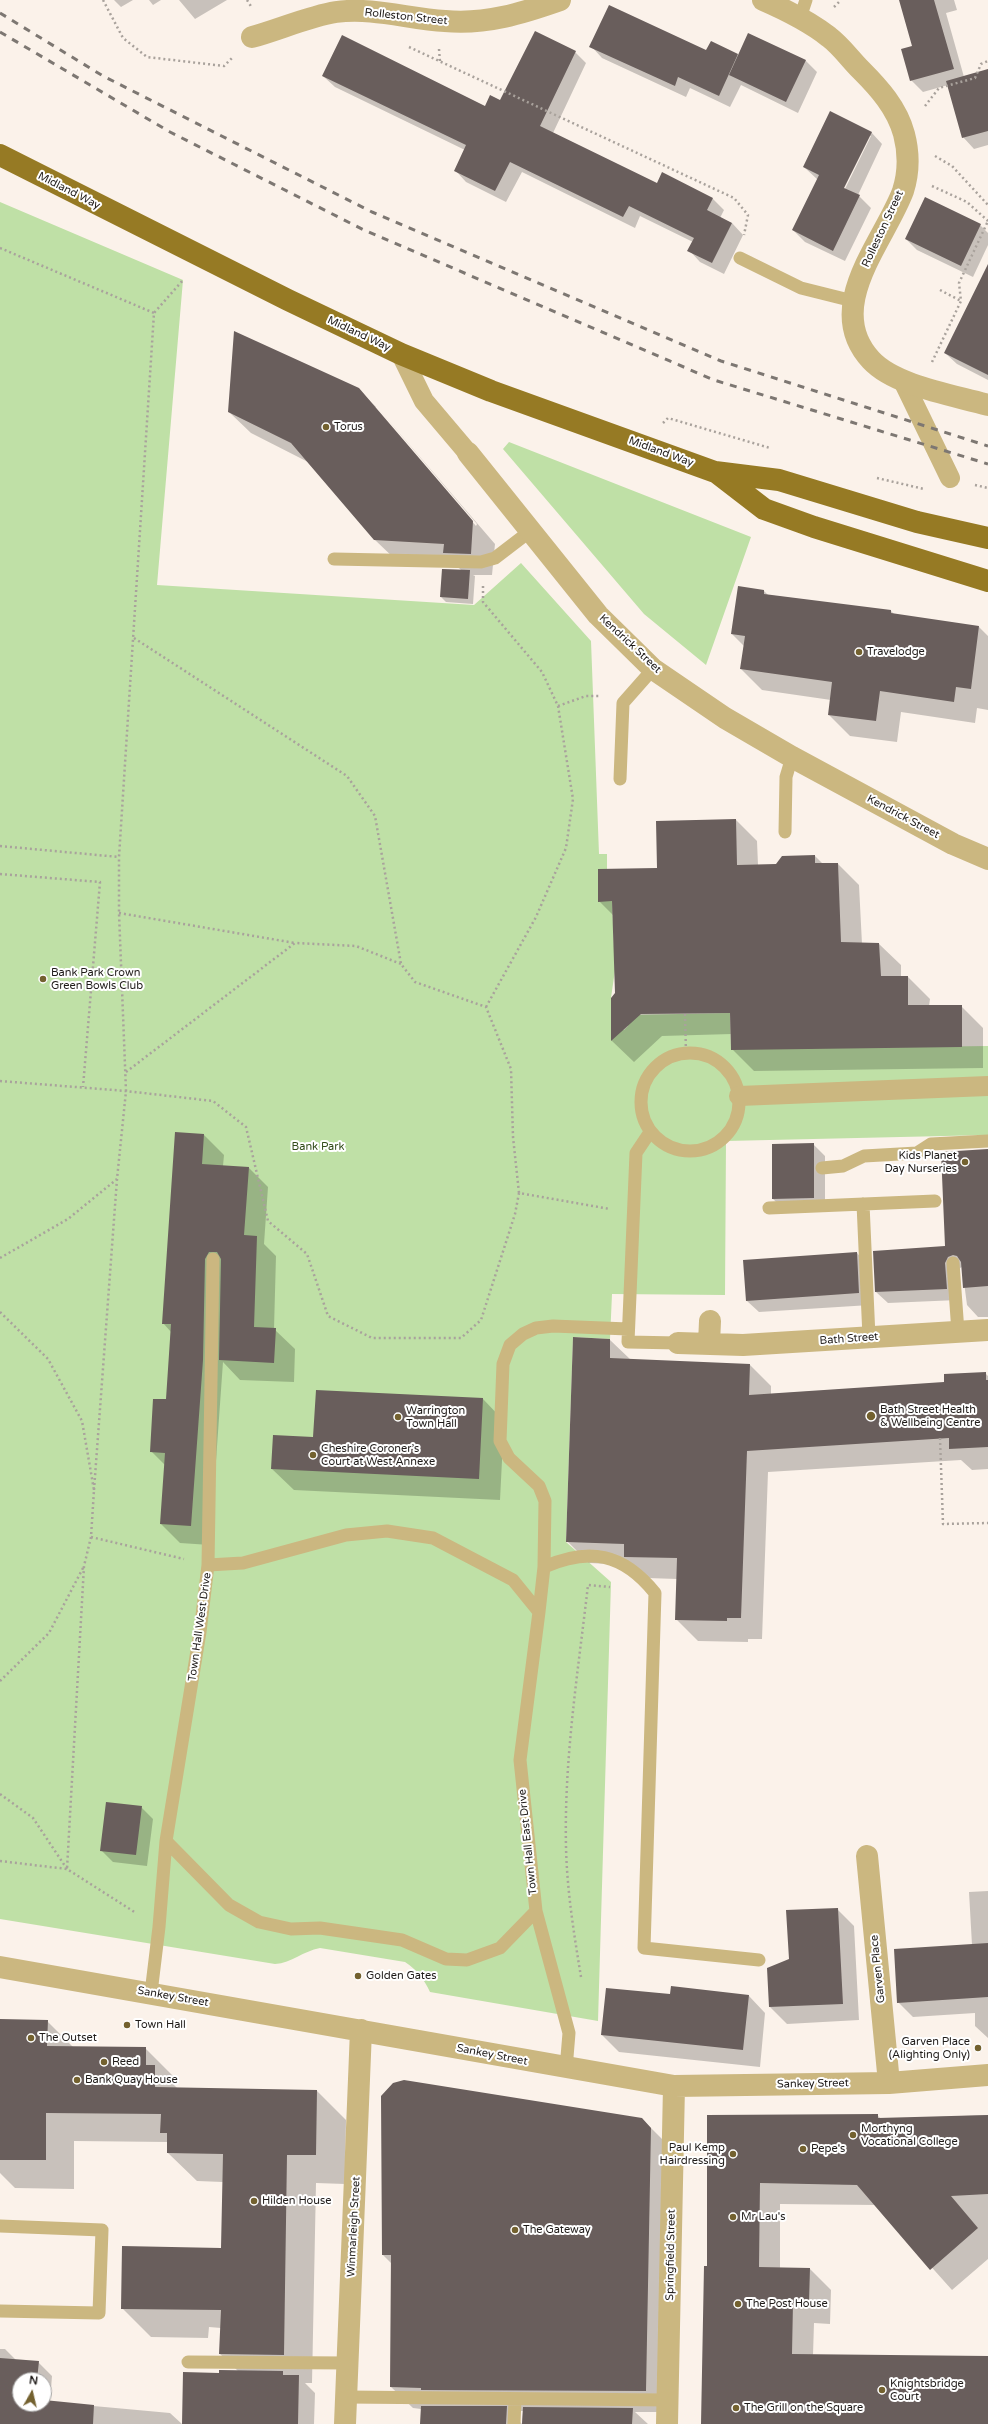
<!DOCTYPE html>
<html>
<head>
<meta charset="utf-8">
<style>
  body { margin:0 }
  #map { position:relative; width:988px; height:2424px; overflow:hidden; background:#fbf2ea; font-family:"Varela Round",sans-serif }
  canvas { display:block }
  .north { position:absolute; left:12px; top:2372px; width:40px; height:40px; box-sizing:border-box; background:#fff; border:1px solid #a5a4a3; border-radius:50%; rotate:8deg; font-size:11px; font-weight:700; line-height:16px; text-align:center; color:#1f1b19 }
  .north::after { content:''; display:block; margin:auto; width:14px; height:18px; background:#73612f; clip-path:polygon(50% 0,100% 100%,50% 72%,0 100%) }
</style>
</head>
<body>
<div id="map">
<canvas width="988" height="2424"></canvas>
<div class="north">N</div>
</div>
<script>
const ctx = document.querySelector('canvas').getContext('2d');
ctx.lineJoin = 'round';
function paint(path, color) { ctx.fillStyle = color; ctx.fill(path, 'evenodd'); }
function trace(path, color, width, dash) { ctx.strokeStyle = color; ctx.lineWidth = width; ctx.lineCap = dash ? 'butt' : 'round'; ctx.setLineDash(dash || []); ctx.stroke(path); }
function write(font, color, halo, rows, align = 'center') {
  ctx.font = font + ' "Varela Round",sans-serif'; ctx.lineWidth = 4; ctx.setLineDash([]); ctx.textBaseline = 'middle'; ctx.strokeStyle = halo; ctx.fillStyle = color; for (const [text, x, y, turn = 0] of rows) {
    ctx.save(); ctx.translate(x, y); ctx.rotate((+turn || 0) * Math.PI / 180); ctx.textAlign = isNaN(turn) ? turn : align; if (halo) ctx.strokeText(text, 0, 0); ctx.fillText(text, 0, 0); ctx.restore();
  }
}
const green = new Path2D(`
  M 0,202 L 183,280 L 157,585 L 474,605 L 521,563 L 591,641 L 599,854 L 607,854 L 607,869 L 598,869 L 598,901 L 612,901 L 615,970 L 611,998 L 616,1030 L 624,1030 L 628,1026 L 628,1015 L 730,1013 L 731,1049 L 988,1046 L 988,1135 L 726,1141 L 725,1295 L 612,1294 L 610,1339 L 573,1337 L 566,1542 L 611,1582 L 598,2021 L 430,1992 C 424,1979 417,1970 405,1962 L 320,1948 C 303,1951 292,1963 275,1964 L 0,1919 Z
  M 509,442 L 751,537 L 706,665 L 644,614 L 503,449 Z`);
const shadow = new Path2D(`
  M 114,0 L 133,0 L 121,7 Z
  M 149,0 L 161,0 L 153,5 Z
  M 179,0 L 227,0 L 195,19 Z
  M 900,0 L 954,0 L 957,10 L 946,13 L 964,77 L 988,70 L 988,145 L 974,149 L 963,137 L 948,85 L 923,92 L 911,80 L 914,46 Z
  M 749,34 L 806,61 L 817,72 L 798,113 L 741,85 L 730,107 L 690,88 L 686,97 L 602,58 L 591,46 L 706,51 L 711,42 L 739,56 Z
  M 575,52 L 586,63 L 553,133 L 657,184 L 713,199 L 724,210 L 720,218 L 732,223 L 743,235 L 724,274 L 700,262 L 689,250 L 693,242 L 640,216 L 635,228 L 522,172 L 506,202 L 466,182 L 455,170 L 465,150 L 335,87 L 323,76 L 485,107 L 501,102 Z
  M 871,132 L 882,144 L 858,195 L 871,208 L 845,261 L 805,242 L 793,230 L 818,180 L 804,167 ZM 868,136 L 871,136 L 843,193 L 841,192 Z
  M 925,198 L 980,225 L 988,233 L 988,245 L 973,277 L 917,250 L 906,239 Z
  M 988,279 L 988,380 L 957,364 L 945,353 Z
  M 358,389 L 376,407 L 374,407 L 476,526 L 477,524 L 377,407 L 495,544 L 492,575 L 473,575 L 475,576 L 473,604 L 446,602 L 441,597 L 462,571 L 456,565 L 397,561 L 375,540 L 308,462 L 251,433 L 229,412 Z
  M 764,591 L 768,595 L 891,611 L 895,615 L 979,627 L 988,636 L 988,710 L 977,708 L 975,723 L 901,712 L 897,742 L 850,736 L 829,715 L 831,700 L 762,690 L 741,669 L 744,646 L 732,634 Z
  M 736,820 L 757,841 L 758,865 L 776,865 L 815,856 L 823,864 L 838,864 L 859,885 L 862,944 L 879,944 L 901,965 L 901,977 L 908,977 L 930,999 L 929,1006 L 961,1006 L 983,1028 L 983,1068 L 754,1071 L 732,1049 L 732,1034 L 662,1036 L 634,1062 L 612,1041 L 612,998 L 616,994 L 614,916 L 599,901 L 658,869 Z
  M 176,1133 L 204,1135 L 224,1155 L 223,1166 L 249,1168 L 268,1187 L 264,1244 L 276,1256 L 274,1329 L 295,1349 L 294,1382 L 240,1380 L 223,1362 L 210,1545 L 180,1543 L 161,1524 L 165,1465 L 151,1451 L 167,1400 L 171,1332 L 163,1323 Z
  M 813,1144 L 825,1156 L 825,1209 L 785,1210 L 773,1199 Z
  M 988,1150 L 988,1317 L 978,1317 L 967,1305 L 962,1267 L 960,1268 L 958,1300 L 888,1303 L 876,1292 L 946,1247 Z
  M 857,1253 L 868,1265 L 870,1305 L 759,1312 L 747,1301 Z
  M 610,1340 L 631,1360 L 750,1365 L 771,1386 L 771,1394 L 945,1383 L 985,1373 L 988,1376 L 988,1469 L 972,1470 L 961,1460 L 768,1472 L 762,1639 L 748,1639 L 748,1642 L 698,1641 L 676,1619 L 677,1579 L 647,1578 L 634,1565 L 589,1563 L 567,1541 Z
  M 483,1399 L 504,1421 L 500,1500 L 294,1490 L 272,1469 L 314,1438 Z
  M 141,1807 L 153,1819 L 147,1866 L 113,1862 L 102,1851 Z
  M 988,1891 L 988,2038 L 975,2026 L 975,2013 L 913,2017 L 898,2002 L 972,1945 L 969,1892 Z
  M 837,1909 L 854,1926 L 859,2020 L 787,2024 L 770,2007 L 790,1959 Z
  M 671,1995 L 749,1996 L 765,2013 L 760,2067 L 619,2052 L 602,2035 Z
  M 0,2020 L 47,2021 L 74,2048 L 145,2048 L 174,2077 L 174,2085 L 178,2089 L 317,2091 L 346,2120 L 345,2184 L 316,2183 L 312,2383 L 305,2383 L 315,2393 L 314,2424 L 216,2424 L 238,2371 L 220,2354 L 221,2328 L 209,2327 L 208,2338 L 151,2337 L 122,2308 L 222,2249 L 223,2182 L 197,2181 L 168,2153 L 168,2142 L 74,2141 L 74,2189 L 15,2188 L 0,2173 Z
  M 877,2115 L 881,2119 L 988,2115 L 988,2259 L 952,2290 L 876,2205 L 780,2204 L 780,2268 L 810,2269 L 831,2290 L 830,2324 L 814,2323 L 813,2355 L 988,2357 L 988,2424 L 702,2424 L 708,2267 L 708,2116 Z
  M 642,2119 L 664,2141 L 667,2412 L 635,2412 L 648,2424 L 421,2424 L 421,2409 L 413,2408 L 391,2387 L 392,2264 L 383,2255 ZM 510,2411 L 523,2411 L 522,2424 Z
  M 0,2349 L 5,2349 L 16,2360 L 38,2362 L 52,2376 L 50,2402 L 170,2413 L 182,2424 L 0,2424 ZM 20,2380 L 44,2380 L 44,2404 L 20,2404 Z`);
const building = new Path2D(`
  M 899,0 L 934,0 L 954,69 L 910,81 L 901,49 L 912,46 Z
  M 609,5 L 706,50 L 711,41 L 738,54 L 719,96 L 678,77 L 675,86 L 589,47 Z
  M 535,31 L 576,51 L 540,126 L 657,183 L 662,172 L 713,198 L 707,210 L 732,223 L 712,263 L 687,251 L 694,238 L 629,206 L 623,217 L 510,162 L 495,191 L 454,171 L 466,145 L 322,76 L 342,35 L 485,106 L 490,95 L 500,100 Z
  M 748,33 L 806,60 L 786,102 L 729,75 Z
  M 988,69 L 988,131 L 962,138 L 946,81 Z
  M 830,111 L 872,132 L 844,188 L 860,195 L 833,251 L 792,230 L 819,175 L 803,167 Z
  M 925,197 L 981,224 L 961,266 L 905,239 Z
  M 988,264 L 988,375 L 944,353 Z
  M 234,331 L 359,388 L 473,521 L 471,554 L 443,553 L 444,544 L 374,540 L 291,443 L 228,412 Z
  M 442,569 L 470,570 L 468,599 L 440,597 Z
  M 738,586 L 764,590 L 764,594 L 891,610 L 891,613 L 979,626 L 971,689 L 956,687 L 954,702 L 880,691 L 876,721 L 828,715 L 832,682 L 740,669 L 745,636 L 731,634 Z
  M 736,819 L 737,865 L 776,864 L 782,856 L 815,855 L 815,863 L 838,863 L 841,942 L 879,943 L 881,976 L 908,976 L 908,1005 L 962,1005 L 962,1047 L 731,1050 L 730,1013 L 641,1014 L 611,1041 L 611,998 L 615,993 L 612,901 L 598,902 L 598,869 L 657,868 L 656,821 Z
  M 175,1132 L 204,1134 L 202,1164 L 249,1167 L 244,1235 L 257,1236 L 254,1327 L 276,1328 L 274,1363 L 219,1360 L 221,1259 L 217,1252 L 209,1252 L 205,1259 L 203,1360 L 191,1526 L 160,1524 L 165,1453 L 150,1452 L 153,1399 L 166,1399 L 171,1324 L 162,1324 Z
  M 814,1143 L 814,1198 L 772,1199 L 772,1144 Z
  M 988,1149 L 988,1286 L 963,1288 L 961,1262 L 957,1256 L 953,1255 L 948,1257 L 945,1263 L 947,1289 L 875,1292 L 873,1251 L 945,1246 L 941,1152 Z
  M 857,1252 L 859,1293 L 746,1301 L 743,1260 Z
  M 573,1337 L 610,1339 L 610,1358 L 750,1364 L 749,1395 L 944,1382 L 944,1374 L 986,1372 L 986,1380 L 988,1380 L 988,1447 L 949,1449 L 949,1438 L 747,1451 L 741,1618 L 727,1618 L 727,1621 L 675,1620 L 677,1558 L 624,1557 L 624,1544 L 566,1542 Z
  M 316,1390 L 483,1398 L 479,1479 L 271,1469 L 273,1435 L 313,1437 Z
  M 106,1802 L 142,1806 L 136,1855 L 100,1851 Z
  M 838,1908 L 843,2004 L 769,2007 L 767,1968 L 789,1959 L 786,1910 Z
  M 988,1943 L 988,1997 L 897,2003 L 894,1949 Z
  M 671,1986 L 749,1995 L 743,2050 L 601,2035 L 606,1988 L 670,1994 Z
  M 0,2019 L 48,2020 L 47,2046 L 146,2047 L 146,2065 L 155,2065 L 155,2087 L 317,2090 L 316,2155 L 287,2155 L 284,2355 L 219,2354 L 221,2310 L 121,2309 L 122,2246 L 221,2248 L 223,2154 L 167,2153 L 167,2133 L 160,2133 L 161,2114 L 46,2113 L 46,2160 L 0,2160 Z
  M 404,2080 L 642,2118 L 651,2128 L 646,2391 L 421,2390 L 421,2388 L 390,2387 L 391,2255 L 382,2255 L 381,2096 L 393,2083 Z
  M 878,2114 L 878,2118 L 988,2115 L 988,2194 L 951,2196 L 978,2228 L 930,2270 L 857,2185 L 760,2183 L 759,2267 L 810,2268 L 809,2303 L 793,2303 L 792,2354 L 988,2356 L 988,2424 L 701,2424 L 704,2266 L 707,2266 L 707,2115 Z
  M 0,2358 L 39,2361 L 37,2380 L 20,2380 L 20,2404 L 44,2404 L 44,2400 L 94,2405 L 93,2424 L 0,2424 Z
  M 219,2370 L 283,2371 L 283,2375 L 299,2375 L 298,2424 L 182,2424 L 183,2372 L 219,2373 Z
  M 421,2406 L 507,2406 L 506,2424 L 420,2424 Z
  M 523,2407 L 633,2408 L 632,2424 L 522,2424 Z`);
const path = new Path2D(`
  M 103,0 L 123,38 L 147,57 L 224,66 L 233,57
  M 247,0 L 252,8
  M 834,7 L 841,0
  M 409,47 L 734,198 L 748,215 L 744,235
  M 439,49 L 440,62
  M 925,106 L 939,88 L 975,78 L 981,64 L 988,61
  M 935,156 L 952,166 L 988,205
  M 932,186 L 967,202 L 988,221
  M 0,248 L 154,313
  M 940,290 L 961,301
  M 932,362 L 961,301 L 959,283 L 988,221
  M 663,423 L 668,418 L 770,448
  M 877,478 L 924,489
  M 975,485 L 988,488
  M 483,586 L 483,602 L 542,672 L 558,706 L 573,799 L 566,848 L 536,917 L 486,1007
  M 134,638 L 347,776 L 375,816 L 401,964 L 415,982 L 486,1007 L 511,1069 L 513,1137 L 519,1193
  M 558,706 L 586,696 L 601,696
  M 0,846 L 119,857
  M 0,874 L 100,882 L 83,1087
  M 119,913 L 295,943
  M 685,1014 L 686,1053
  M 126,1072 L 295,943 L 356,946 L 401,964
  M 0,1081 L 126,1091 L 213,1101 L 246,1127 L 268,1221 L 307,1254 L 328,1316 L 372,1338 L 461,1338 L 481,1320 L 515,1214 L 519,1193 L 610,1209
  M 0,1258 L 68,1219 L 117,1179
  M 0,1312 L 48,1359 L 82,1421 L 94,1490 L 91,1537 L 84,1566 L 67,1869
  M 940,1438 L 943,1524 L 988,1523
  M 94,1490 L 117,1179 L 126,1091 L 119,913 L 119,857 L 154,313 L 184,279
  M 91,1537 L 184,1559
  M 0,1681 L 49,1633 L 83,1568
  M 0,1794 L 33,1818 L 67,1869
  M 0,1861 L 67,1869 L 136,1913
  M 581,1977 C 574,1934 567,1891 566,1847 C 564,1759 578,1672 588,1585 L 610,1587`);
const service = new Path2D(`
  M 800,18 L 806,0
  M 740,258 L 801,288 L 853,301
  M 334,559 L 481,562 L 495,558 L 529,532
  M 620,779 L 623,703 L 653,669
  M 785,832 L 786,777 L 792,757
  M641 1102a49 49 0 1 1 98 0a49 49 0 1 1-98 0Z
  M 650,1132 L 636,1153 L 628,1342 L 678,1343
  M 822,1168 L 843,1166 L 864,1156 L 917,1153 L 931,1144 L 988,1141
  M 863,1204 L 869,1337
  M 769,1208 L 935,1201
  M 953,1263 L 958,1332
  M 208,1565 L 243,1563 L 346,1535 L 387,1531 L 433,1538 L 513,1580 L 539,1612
  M 544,1567 C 589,1547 623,1553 655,1593 L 644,1948 L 759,1960
  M 166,1841 L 229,1905 L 259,1922 L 291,1929 L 320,1928 L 402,1940 L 446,1959 L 467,1960 L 500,1948 L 536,1911
  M 151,1993 L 159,1927 L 166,1841 L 200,1632 L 208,1565 L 213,1259
  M 566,2069 L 569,2033 L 536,1911 L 520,1760 L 539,1612 L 544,1567 L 545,1501 L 539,1486 L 509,1458 L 500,1441 L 503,1364 L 510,1345 L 523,1334 L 536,1328 L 553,1326 L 628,1329
  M 0,2226 L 102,2230 L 99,2313 L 0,2311
  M 188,2362 L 348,2363
  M 346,2397 L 668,2400
  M 514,2424 L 515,2399`);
const pedestrian = new Path2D(`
  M 401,354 L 424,401 L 468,453
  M 903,381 L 950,478
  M 739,1096 L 988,1086`);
const minor = new Path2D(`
  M 763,0 C 786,10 810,22 829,37 C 841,46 850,59 861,70 C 879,88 897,108 904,134 C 909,153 909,172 903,191 C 884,242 822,307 871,360 C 895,386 953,395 988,405
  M 252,37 C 278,30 310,16 336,12 C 373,7 409,19 445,21 C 485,25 523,13 560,0
  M 468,453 L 598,615 L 653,669 L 725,718 L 792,757 L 953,844 L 988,859
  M 678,1343 L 743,1345 L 988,1330
  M 709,1344 L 710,1321
  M 867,1856 L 889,2083
  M 0,1967 L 674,2086 L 889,2083 L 988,2075
  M 345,2424 L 361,2030
  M 667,2424 L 674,2086`);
const trunk = new Path2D(`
  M 0,155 L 288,300 L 401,354 L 491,391 L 715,472 L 779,480 L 917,522 L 988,538
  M 716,472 L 764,509 L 814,527 L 988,581`);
const rail = new Path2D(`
  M 0,13 L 103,76 L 372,212 L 721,361 L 988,446
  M 0,32 L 170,132 L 364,230 L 714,380 L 988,464`);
const markers = [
  [326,427,4,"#73612f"],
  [859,652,4,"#73612f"],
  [43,979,4,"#73612f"],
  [965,1162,4,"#73612f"],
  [871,1416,5,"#73612f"],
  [398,1417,4,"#73612f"],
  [313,1455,4,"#73612f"],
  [358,1976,4,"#73612f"],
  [127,2025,4,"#73612f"],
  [31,2038,4,"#73612f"],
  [978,2048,4,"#73612f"],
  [104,2062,4,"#73612f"],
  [77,2080,4,"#73612f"],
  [853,2135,4,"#73612f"],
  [803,2149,4,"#73612f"],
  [733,2154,4,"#73612f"],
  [254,2201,4,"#73612f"],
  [733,2217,4,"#73612f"],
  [515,2230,4,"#73612f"],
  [738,2304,4,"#73612f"],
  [882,2390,4,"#73612f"],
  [736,2408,4,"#73612f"]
];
const streetNames = [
  ["Rolleston Street",406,17,6],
  ["Midland Way",69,191,27],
  ["Rolleston Street",883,229,-65],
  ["Midland Way",359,334,25],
  ["Midland Way",661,452,20],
  ["Kendrick Street",630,644,43],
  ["Kendrick Street",903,817,28],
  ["Bath Street",849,1339,-4],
  ["Town Hall West Drive",200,1627,-82],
  ["Town Hall East Drive",528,1842,-96],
  ["Garven Place",878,1969,-96],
  ["Sankey Street",173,1997,10],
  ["Sankey Street",492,2055,11],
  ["Sankey Street",813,2084,-1],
  ["Winmarleigh Street",354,2227,-87],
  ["Springfield Street",671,2255,-89]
];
const poiNames = [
  ["Torus",334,427],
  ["Travelodge",867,652],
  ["Bank Park Crown",51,973],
  ["Green Bowls Club",51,986],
  ["Kids Planet",957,1156,"right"],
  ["Day Nurseries",957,1169,"right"],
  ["Bath Street Health",880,1410],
  ["& Wellbeing Centre",880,1423],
  ["Warrington",406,1411],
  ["Town Hall",406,1424],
  ["Cheshire Coroner’s",321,1449],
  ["Court at West Annexe",321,1462],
  ["Golden Gates",366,1976],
  ["Town Hall",135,2025],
  ["The Outset",39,2038],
  ["Garven Place",970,2042,"right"],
  ["(Alighting Only)",970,2055,"right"],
  ["Reed",112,2062],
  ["Bank Quay House",85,2080],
  ["Morthyng",861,2129],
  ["Vocational College",861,2142],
  ["Paul Kemp",725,2148,"right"],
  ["Hairdressing",725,2161,"right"],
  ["Pepe's",811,2149],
  ["Hilden House",262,2201],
  ["Mr Lau's",741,2217],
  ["The Gateway",523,2230],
  ["The Post House",746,2304],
  ["Knightsbridge",890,2384],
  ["Court",890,2397],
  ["The Grill on the Square",744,2408]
];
const parkNames = [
  ["Bank Park",318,1147]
];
paint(green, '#bfe0a6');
paint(shadow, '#0003');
paint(building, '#695e5c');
trace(path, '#a9a29c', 2.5, [2, 3]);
trace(service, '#cbb780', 13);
trace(pedestrian, '#cbb780', 20);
trace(minor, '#cbb780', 22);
trace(trunk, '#967a24', 22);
trace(rail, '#7d7772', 3, [7, 7]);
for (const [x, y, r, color] of markers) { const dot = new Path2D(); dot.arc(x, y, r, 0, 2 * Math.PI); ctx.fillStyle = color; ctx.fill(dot); trace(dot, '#fff', 1.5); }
write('11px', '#1f1b19', '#fff', streetNames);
write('11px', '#1f1b19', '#fff', poiNames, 'left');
write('11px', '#324c19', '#fff', parkNames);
</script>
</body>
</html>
